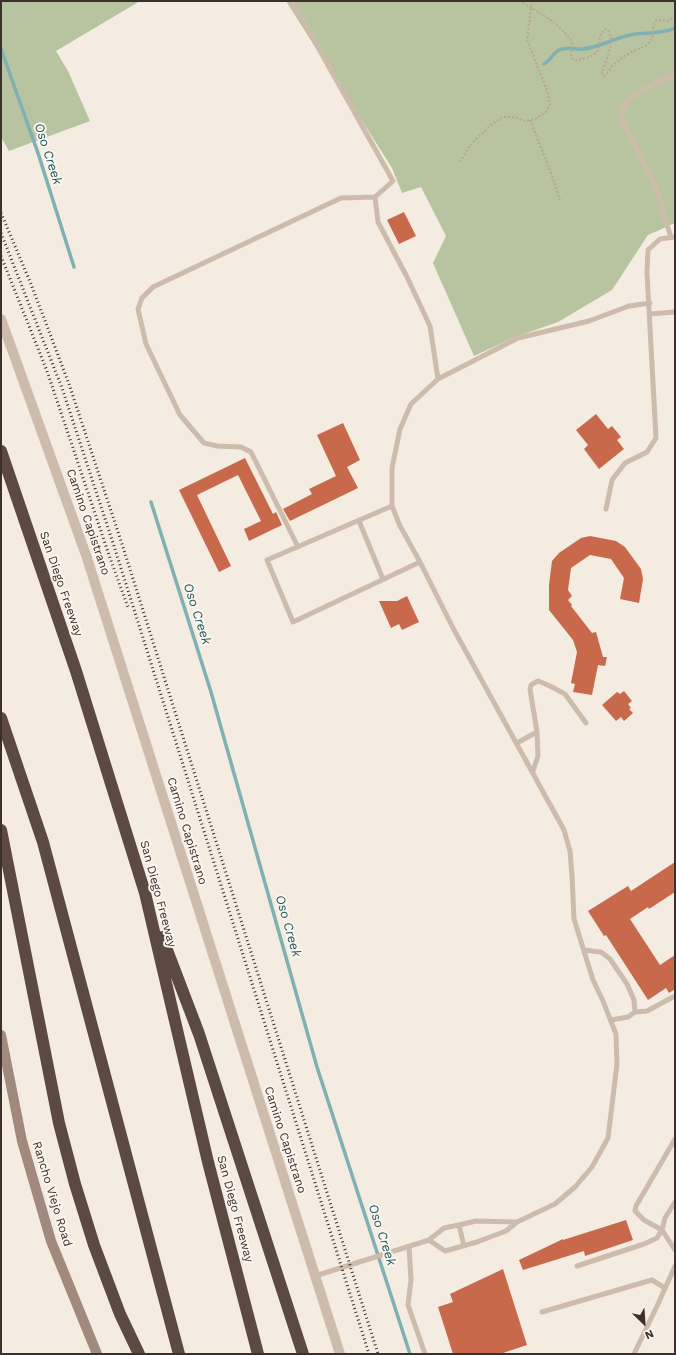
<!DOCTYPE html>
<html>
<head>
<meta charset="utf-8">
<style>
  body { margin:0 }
  #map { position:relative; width:676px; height:1355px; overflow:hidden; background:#f4ebe1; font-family:"Work Sans",sans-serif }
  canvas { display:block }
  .frame { position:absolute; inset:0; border:2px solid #3b302b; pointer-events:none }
  .north { position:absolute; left:624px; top:1303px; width:40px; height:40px; -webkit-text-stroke:3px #fbf5ee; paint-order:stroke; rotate:155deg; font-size:11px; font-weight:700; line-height:16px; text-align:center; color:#3b302b }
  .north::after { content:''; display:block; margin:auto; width:14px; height:18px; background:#3b302b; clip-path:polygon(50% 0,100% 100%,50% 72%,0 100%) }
</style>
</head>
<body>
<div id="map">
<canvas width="676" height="1355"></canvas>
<div class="frame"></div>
<div class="north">N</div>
</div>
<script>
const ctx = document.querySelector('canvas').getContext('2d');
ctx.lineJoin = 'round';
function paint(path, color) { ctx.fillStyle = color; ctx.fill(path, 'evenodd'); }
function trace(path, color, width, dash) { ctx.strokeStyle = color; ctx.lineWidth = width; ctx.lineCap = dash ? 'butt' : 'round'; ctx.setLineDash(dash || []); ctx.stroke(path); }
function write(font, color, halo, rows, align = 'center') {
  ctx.font = font + ' "Work Sans",sans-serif'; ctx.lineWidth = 4; ctx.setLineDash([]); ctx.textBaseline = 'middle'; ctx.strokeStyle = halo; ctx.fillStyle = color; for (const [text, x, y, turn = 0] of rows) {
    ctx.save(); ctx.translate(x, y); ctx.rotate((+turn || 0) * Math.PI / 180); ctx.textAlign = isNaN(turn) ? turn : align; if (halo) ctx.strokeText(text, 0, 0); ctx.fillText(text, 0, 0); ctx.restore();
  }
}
const green = new Path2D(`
  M 1,1 L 140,1 L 56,51 L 68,71 L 90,121 L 9,151 L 1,137 Z
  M 286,1 L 675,1 L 675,223 L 648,235 L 612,290 L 558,322 L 515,337 L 474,356 L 433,263 L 446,236 L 421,187 L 402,193 L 392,168 Z`);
const stream = new Path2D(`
  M 1,49 L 38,153 L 74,267
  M 544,64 C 550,61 553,53 559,50 C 567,46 575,50 583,49 C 602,47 617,36 636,34 C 649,32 663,34 675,28
  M 151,502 L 211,692 L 317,1067 L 410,1354`);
const building = new Path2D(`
  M 404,212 L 416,236 L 399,244 L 387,220 Z
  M 596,414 L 608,429 L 612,426 L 617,432 L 621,437 L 617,440 L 624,449 L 599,469 L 584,449 L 588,445 L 576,430 Z
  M 343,423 L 360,460 L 347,467 L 358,488 L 290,521 L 283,509 L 312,494 L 309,489 L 336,476 L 317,435 Z
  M 245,458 L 273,514 L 276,512 L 282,525 L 249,541 L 244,529 L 261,521 L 238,475 L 197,495 L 231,566 L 219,572 L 179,490 Z
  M 590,536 L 616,541 L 625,547 L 641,569 L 643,579 L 639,603 L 620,599 L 624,578 L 611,559 L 590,555 L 571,568 L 568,590 L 572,596 L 568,600 L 572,605 L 571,606 L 592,633 L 596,632 L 603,657 L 607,657 L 605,666 L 598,665 L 592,695 L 573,692 L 575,684 L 571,683 L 577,652 L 573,640 L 549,610 L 549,585 L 552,561 L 559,553 L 581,538 Z
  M 407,596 L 419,622 L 402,630 L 399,624 L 391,628 L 379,601 L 397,601 Z
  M 624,691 L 632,701 L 628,704 L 631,708 L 629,709 L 633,713 L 624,721 L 621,717 L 616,721 L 602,705 L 617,692 L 620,694 Z
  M 675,862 L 675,892 L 649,909 L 648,907 L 630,919 L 660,965 L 675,955 L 675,989 L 669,993 L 666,988 L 648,1000 L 606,935 L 604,936 L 588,911 L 628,886 L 631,891 Z
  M 626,1220 L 633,1240 L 585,1256 L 584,1251 L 523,1270 L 519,1260 L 563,1239 L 563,1240 Z
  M 503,1269 L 527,1345 L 500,1354 L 453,1354 L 438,1307 L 453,1302 L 450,1294 Z`);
const path = new Path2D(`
  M 519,1 C 538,12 560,23 572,42 L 571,56 L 573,60 C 578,60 582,59 586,58 C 606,52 594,41 604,30 L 607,29 C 617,40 605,61 602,73 L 604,76 C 609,73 610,68 614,64 C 619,60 624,56 630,53 C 637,48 646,49 651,40 C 654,34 652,27 655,21 L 658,20 L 668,21 L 675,17
  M 530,120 L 550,170 L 560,200
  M 460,162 L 469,147 L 476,139 L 492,124 L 503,117 L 514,117 L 526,121 L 535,119 L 546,112 L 550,104 L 547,91 L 527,40 L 532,1`);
const service = new Path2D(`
  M 292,1 L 393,181 L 375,197 L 378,222 L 407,277 L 430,326 L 438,379
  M 671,237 L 664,216 L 662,205 L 653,181 L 621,118 C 622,112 623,106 628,101 C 635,92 664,79 675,74
  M 650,314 L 675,312
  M 392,506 L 267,560 L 293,622 L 420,562
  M 606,509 L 612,480 L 625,463 L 647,452 L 656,438 L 647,273 L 648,250 L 660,239 L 675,237
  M 359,521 L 383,579
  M 298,547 L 251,452 L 241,447 L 217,446 L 204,443 L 180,415 L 146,344 L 138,309 L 142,298 L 153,287 L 341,198 L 375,197
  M 537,732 L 530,689 L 531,685 L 538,681 L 550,686 L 565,694 L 586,723
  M 517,743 L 537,732 L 538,756 L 533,771
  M 584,950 L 601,952 L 610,959 L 627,984 L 634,1000 L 635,1012 L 628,1017 L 611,1020
  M 635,1012 L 647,1011 L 675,996
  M 675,1139 L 636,1206 L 635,1211 L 644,1220 L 662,1230 L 675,1250
  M 459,1225 L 464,1246
  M 429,1240 L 445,1251 L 477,1242 L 506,1231 L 517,1222 L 555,1204 L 575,1187 L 592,1167 L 608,1138 L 617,1064 L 616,1034 L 603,1001 L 593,980 L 574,919 L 572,876 L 570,851 L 564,830 L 453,628 L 420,562 L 400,526 L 392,506 L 392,468 L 400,429 L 411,404 L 438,379 L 518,338 L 589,321 L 629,306 L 650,303
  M 409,1246 L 411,1280 L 408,1305 L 425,1354
  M 577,1266 L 644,1244 L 657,1238 L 662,1230 L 665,1218 L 675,1202
  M 315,1276 L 429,1240 L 444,1228 L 459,1225 L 476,1221 L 517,1222
  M 542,1312 L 652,1280 L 665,1288
  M 634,1354 L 658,1304 L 675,1266`);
const tertiary = new Path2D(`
  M 1,319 L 86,555 L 340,1354`);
const secondary = new Path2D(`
  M 1,1035 L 22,1141 L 51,1241 L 97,1354`);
const motorway = new Path2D(`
  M 1,451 L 76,671 L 145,893 L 208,1162 L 258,1354
  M 1,718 L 43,842 L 179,1354
  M 1,830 L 59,1123 L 75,1184 L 94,1245 L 120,1314 L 139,1354
  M 162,937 L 199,1034 L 303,1354`);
const rail = new Path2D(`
  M 1,213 L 31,284 L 69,384 L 122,544 L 378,1354
  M 1,233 L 62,388 L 114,546 L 369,1354
  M 1,256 L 47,371 L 110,558 L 128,607`);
const streetNames = [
  ["Camino Capistrano",88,522,71],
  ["San Diego Freeway",61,584,71],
  ["Camino Capistrano",187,831,73],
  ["San Diego Freeway",158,894,75],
  ["Camino Capistrano",285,1140,72],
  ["Rancho Viejo Road",52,1194,73],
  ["San Diego Freeway",235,1209,75]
];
const waterNames = [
  ["Oso Creek",48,154,72],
  ["Oso Creek",197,614,72],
  ["Oso Creek",288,926,74],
  ["Oso Creek",382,1235,72]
];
paint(green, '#b8c4a0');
trace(stream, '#7fb0b2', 3.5);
paint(building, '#c8694b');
trace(path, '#b9a596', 2, [2, 2]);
trace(service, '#cdbbac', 5);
trace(tertiary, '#cdbbac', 10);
trace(secondary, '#a18a7d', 10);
trace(motorway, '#5c4a42', 12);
trace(rail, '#3b302b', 3, [1, 3]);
write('12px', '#3b302b', '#fbf5ee', streetNames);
write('italic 13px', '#1f5a5e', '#fbf5ee', waterNames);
</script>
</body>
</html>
